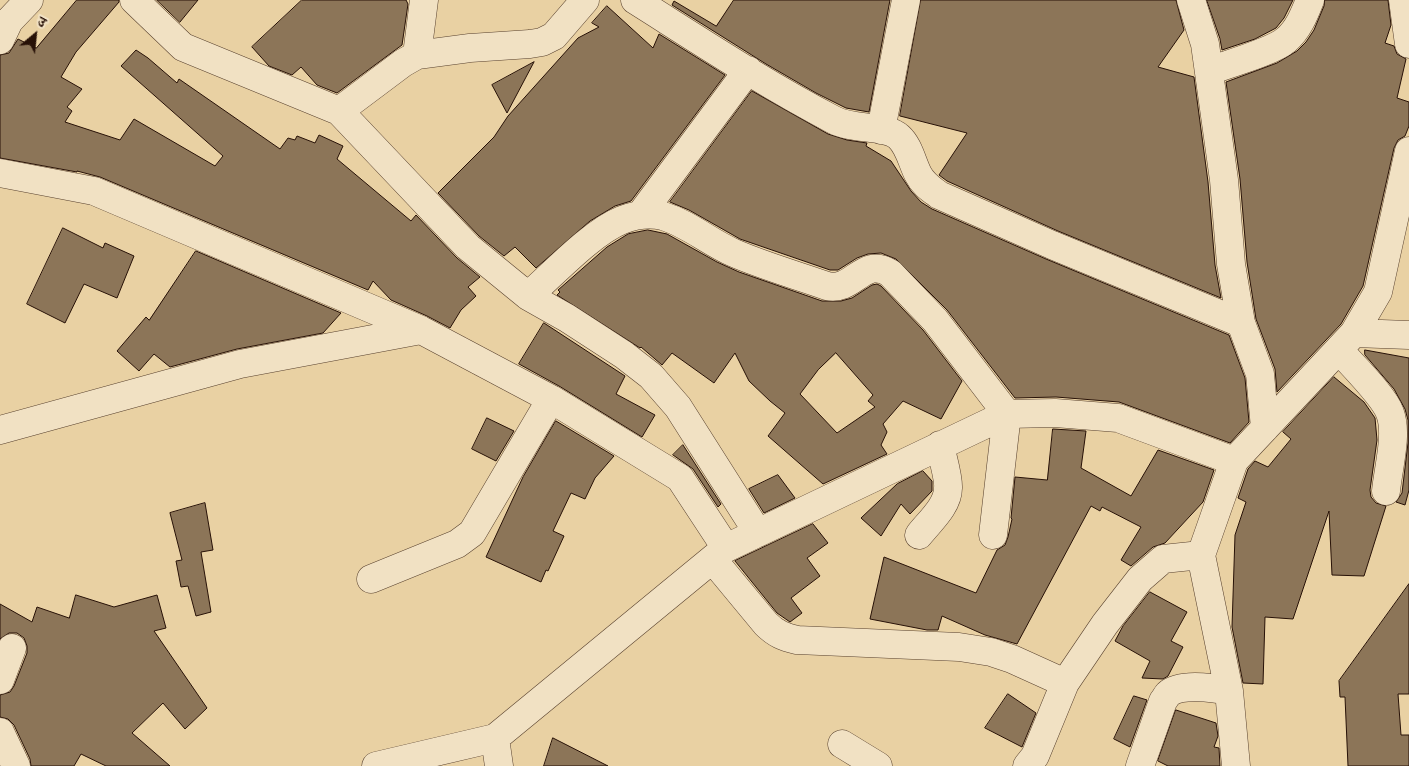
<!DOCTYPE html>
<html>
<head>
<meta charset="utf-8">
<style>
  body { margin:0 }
  #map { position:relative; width:1409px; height:766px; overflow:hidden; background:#e9d1a3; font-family:"EB Garamond","Noto Serif Devanagari",serif }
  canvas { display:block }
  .north { position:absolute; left:10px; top:10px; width:50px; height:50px; -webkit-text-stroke:4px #f1e1c3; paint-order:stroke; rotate:28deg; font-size:14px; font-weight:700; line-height:20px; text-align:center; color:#271107 }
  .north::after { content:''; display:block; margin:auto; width:18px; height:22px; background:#271107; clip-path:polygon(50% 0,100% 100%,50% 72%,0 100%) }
</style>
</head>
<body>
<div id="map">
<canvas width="1409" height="766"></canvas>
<div class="north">उ</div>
</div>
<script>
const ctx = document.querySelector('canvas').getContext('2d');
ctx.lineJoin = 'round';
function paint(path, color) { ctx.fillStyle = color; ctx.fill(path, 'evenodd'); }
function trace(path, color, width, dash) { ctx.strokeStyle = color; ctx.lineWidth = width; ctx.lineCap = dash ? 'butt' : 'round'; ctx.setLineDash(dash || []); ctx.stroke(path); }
const building = new Path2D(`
  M 77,0 L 119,0 L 119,2 L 76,52 L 61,77 L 82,89 L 67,107 L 72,111 L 65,122 L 120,140 L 134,119 L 215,166 L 223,156 L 121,66 L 136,50 L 148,58 L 177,83 L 179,79 L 280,149 L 288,138 L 295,140 L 297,136 L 315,143 L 319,135 L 343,146 L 337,159 L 411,221 L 416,215 L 457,258 L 480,277 L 468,287 L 476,296 L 461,310 L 450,328 L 427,316 L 391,300 L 373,281 L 368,290 L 100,177 L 77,171 L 77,172 L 0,158 L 0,55 L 9,53 L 18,39 L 36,48 Z
  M 157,0 L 198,0 L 180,22 Z
  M 302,0 L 406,0 L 408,4 L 402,45 L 337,93 L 317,85 L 301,67 L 292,75 L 269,66 L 252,47 Z
  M 734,0 L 890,0 L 869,112 L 846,108 L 816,93 L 766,64 L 672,5 L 674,1 L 716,26 Z
  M 921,0 L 1176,0 L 1184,30 L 1158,67 L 1194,77 L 1208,182 L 1215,265 L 1221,298 L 1058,231 L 947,181 L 939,175 L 967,133 L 900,116 Z
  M 1207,0 L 1293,0 L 1284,18 L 1276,28 L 1255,39 L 1222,50 L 1220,39 Z
  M 1325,0 L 1388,0 L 1391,25 L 1385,43 L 1394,46 L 1397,54 L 1406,59 L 1397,98 L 1409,102 L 1409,126 L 1405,136 L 1398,140 L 1394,148 L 1363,286 L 1341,324 L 1277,392 L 1275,369 L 1256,319 L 1247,262 L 1240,179 L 1226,82 L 1277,63 L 1297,51 L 1306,42 L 1314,30 L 1324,6 Z
  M 607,6 L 653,48 L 659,34 L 725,75 L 631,201 L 615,206 L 590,221 L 536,268 L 515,247 L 504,256 L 479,236 L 438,193 L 494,137 L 508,116 L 578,38 L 599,27 L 592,23 Z
  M 534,62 L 507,113 L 492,85 Z
  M 752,91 L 828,134 L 847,140 L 867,143 L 866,146 L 891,161 L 911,191 L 921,202 L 932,209 L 1046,259 L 1229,335 L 1245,378 L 1249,422 L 1230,443 L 1119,402 L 1056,397 L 1015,398 L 947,310 L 896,259 L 881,253 L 868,254 L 857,258 L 838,270 L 830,270 L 740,239 L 689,210 L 670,202 Z
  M 63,228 L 103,248 L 105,243 L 134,256 L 117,298 L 84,284 L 65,323 L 27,304 Z
  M 648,230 L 667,234 L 717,262 L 739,272 L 822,301 L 841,301 L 852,298 L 872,285 L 877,284 L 881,286 L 923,330 L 962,381 L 941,419 L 903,401 L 883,424 L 887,432 L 881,445 L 887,454 L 823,484 L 768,436 L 785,413 L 770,401 L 749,381 L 735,353 L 714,383 L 672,353 L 662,365 L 641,347 L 640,348 L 557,295 L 560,292 L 558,290 L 607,247 L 628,234 ZM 836,353 L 873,395 L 868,401 L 875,407 L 837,433 L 800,394 L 818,370 Z
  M 196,251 L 341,313 L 323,333 L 237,349 L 170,367 L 154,354 L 139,371 L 117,351 L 146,317 L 149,320 Z
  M 544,323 L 625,376 L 616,394 L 655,415 L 642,437 L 559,386 L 519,364 Z
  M 1365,350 L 1409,358 L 1409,490 L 1405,505 L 1396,502 L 1402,493 L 1408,443 L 1408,420 L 1405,409 L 1394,389 L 1365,355 Z
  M 1334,377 L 1364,402 L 1375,418 L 1377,440 L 1370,490 L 1371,497 L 1376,503 L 1386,506 L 1364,576 L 1332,575 L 1329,511 L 1293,619 L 1265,617 L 1263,684 L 1243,683 L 1232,627 L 1235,535 L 1246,502 L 1238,498 L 1248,469 L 1255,461 L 1268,467 L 1291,439 L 1283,432 Z
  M 487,418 L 514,431 L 496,461 L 472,449 Z
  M 556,421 L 614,456 L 595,478 L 585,499 L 571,493 L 553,531 L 564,536 L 548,571 L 546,570 L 541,582 L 486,557 L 523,477 Z
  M 1053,429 L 1086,431 L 1081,468 L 1131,496 L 1158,450 L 1214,470 L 1203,502 L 1165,543 L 1153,547 L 1131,566 L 1121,560 L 1141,527 L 1102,507 L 1100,511 L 1091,506 L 1017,644 L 985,635 L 942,616 L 938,630 L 927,630 L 870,619 L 884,557 L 976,593 L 997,550 L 1005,545 L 1008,537 L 1012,519 L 1011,518 L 1015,477 L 1047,480 Z
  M 683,445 L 721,504 L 718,507 L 693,469 L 673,455 Z
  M 923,471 L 932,481 L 932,491 L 910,514 L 901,504 L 881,536 L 861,518 L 897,484 Z
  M 778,475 L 795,498 L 764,513 L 749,489 Z
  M 205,503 L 213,550 L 201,552 L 211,612 L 196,616 L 188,586 L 181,587 L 176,561 L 182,560 L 170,513 Z
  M 813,524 L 828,543 L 807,558 L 820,576 L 791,598 L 802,613 L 790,622 L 777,613 L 735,561 Z
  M 1409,584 L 1409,694 L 1398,694 L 1401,735 L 1409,735 L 1409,766 L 1348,766 L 1345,697 L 1340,697 L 1339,681 Z
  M 1150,592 L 1187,612 L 1171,641 L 1183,647 L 1168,676 L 1163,679 L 1142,678 L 1150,661 L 1115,641 L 1123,626 Z
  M 76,595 L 114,607 L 157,595 L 166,628 L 154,631 L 207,708 L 185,729 L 163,703 L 132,733 L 170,766 L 106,766 L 81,754 L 74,766 L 31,766 L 30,759 L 14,725 L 8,719 L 0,717 L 0,695 L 10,692 L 14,686 L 27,653 L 27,646 L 24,638 L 17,633 L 9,633 L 0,639 L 0,604 L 32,622 L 37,607 L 69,618 Z
  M 1008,694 L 1036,713 L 1022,747 L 985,728 Z
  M 1134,696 L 1147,700 L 1130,747 L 1114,739 Z
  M 1176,710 L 1216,723 L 1218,736 L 1214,747 L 1219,748 L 1220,766 L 1168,766 L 1158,761 Z
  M 553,738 L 608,766 L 544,766 Z`);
const minor = new Path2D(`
  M 134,0 L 183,47 L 339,111 L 468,247 L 528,296 L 567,318 L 624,355 L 651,376 L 678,407 L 758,533
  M 635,0 C 700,41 765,84 834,120 C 853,130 886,125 899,137 C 909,146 912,162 918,174 C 923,184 931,189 939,195 L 1052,245 L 1241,323
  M 1191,0 L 1205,44 L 1224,180 L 1231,264 L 1241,323 L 1260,374 L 1265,428
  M 1403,0 L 1409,44
  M 0,40 L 9,21 L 29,0
  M 417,55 L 424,0
  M 1209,71 C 1228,64 1272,52 1286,40 C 1298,30 1304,15 1310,0
  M 339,111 L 403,63 L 417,55 L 470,48 L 530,44 L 542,42 L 554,36 L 585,0
  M 881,130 L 906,0
  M 0,173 L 94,191 L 421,330 L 551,399 L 680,478 L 726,548
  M 641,214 L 748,70
  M 528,296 C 553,274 592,232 622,220 C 635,215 649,213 663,216 C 689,224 709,242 734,253 C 764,266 796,275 827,286 C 854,292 863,256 890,273 L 935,320 L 1007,414 L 993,535
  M 1354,333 L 1409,335
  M 1339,350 C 1352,365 1384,396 1390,413 C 1398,434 1388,469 1386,491
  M 0,430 L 240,364 L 421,330
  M 919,535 C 929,522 948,506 948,488 C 949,478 942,456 940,445
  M 713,560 L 766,624 C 776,634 784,637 797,640 L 959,647 L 991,652 L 1012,659 L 1065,683
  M 371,579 L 457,544 L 472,533 L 551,399
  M 0,680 L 12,648
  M 0,732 L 16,766
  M 495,738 L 499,766
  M 842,744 L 878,766
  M 376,766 L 495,738 L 726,548 L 1007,414 L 1055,413 L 1118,418 L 1234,461
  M 1027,766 L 1035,756 L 1065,683 L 1105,624 L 1140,579 L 1163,559 L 1201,555
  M 1140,766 L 1163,701 C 1165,699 1166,696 1168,694 C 1180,683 1214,688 1229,691
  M 1236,766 L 1229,691 L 1201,555 L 1234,461 L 1354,333 L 1378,292 L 1409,151`);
paint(building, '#8c7558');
trace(building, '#271107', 1);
trace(minor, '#58412e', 29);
trace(minor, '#f1e1c3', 28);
</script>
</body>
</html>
